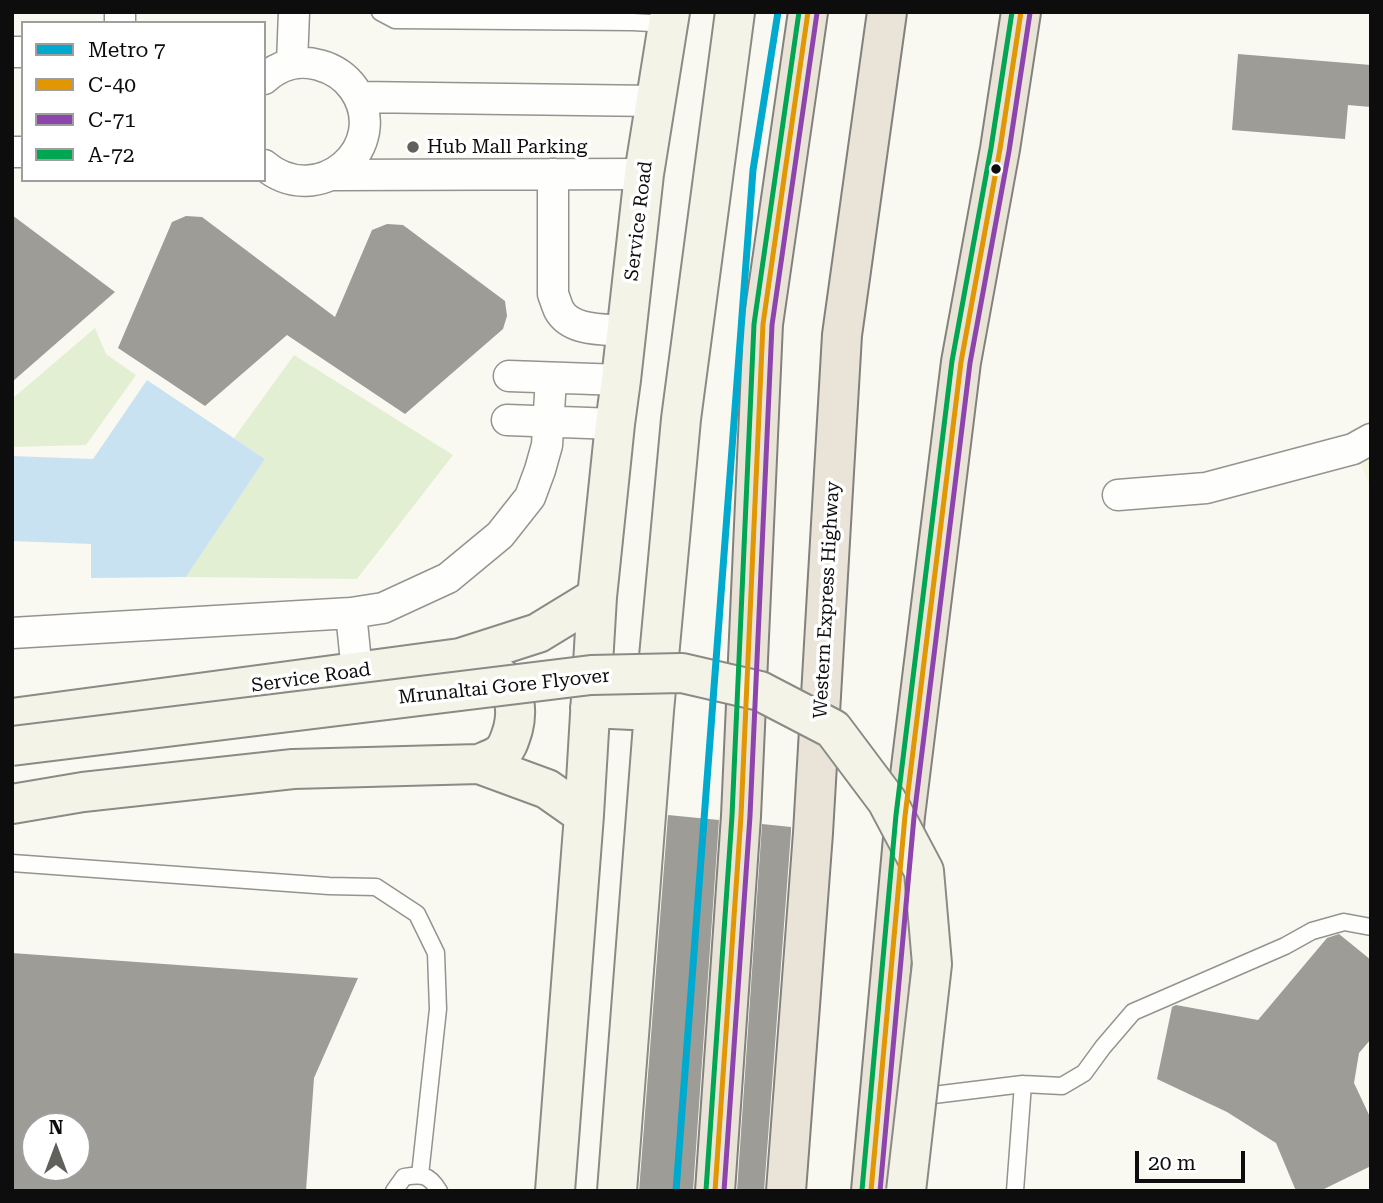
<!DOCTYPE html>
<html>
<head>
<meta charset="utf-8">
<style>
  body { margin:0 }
  #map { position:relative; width:1383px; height:1203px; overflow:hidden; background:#faf9f1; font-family:"Roboto Serif",serif }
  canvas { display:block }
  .frame { position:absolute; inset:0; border:14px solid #0d0d0d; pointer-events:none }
  .legend { position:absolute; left:21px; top:21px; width:245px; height:161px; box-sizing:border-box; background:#fff; border:2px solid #9e9e9e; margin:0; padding:9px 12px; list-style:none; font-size:21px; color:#0d0d0d }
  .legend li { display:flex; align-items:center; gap:14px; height:35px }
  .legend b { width:35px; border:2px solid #9e9e9e }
  .north { position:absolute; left:21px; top:1112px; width:70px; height:70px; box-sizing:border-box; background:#fff; border:2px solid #9e9e9e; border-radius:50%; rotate:0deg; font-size:19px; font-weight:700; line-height:28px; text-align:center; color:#0d0d0d }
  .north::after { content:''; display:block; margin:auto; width:24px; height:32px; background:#60605d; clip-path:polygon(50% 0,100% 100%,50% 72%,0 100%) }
  .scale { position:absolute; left:1135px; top:1151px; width:110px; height:32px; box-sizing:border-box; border:4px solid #0d0d0d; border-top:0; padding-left:9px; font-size:21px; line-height:24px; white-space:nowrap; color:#0d0d0d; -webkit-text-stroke:5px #fff; paint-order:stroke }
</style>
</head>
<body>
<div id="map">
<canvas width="1383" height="1203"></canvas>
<div class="frame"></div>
<ul class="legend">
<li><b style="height:9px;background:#00a9ce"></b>Metro 7</li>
<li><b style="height:9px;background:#e09701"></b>C-40</li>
<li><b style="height:9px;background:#8e44ad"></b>C-71</li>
<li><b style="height:9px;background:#00a651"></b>A-72</li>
</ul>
<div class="north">N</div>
<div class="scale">20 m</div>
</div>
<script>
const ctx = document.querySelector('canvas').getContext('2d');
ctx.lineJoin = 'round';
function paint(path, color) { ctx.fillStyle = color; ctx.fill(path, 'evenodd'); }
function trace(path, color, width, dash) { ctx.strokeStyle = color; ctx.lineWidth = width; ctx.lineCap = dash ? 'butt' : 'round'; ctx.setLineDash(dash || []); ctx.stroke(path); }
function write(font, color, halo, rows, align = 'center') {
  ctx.font = font + ' "Roboto Serif",serif'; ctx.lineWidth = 7; ctx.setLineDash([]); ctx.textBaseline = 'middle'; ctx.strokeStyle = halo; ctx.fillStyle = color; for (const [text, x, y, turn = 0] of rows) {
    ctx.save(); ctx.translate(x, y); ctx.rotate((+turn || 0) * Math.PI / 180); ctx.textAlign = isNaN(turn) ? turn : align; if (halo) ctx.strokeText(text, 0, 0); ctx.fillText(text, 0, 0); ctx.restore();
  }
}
const farmland = new Path2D(`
  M 1371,420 L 1371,491 L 1349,431 Z`);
const green = new Path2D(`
  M 95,328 L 106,354 L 136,375 L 86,445 L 12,447 L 12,399 Z
  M 294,355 L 453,455 L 357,579 L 186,577 L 265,459 L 234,438 Z`);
const water = new Path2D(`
  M 147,380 L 265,459 L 186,577 L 91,578 L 91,544 L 12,541 L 12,456 L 93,459 Z`);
const building = new Path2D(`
  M 1238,54 L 1371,65 L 1371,107 L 1348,105 L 1345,139 L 1232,130 Z
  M 12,215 L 115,292 L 12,382 Z
  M 186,216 L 202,217 L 335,317 L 372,230 L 387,224 L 403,225 L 505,301 L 507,316 L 503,329 L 405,414 L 287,335 L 205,406 L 118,348 L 172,222 Z
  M 668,815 L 719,820 L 693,1191 L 639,1191 Z
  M 762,824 L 791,827 L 791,832 L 764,1191 L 737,1191 Z
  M 1339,934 L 1371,960 L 1371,1039 L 1359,1053 L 1354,1083 L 1371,1119 L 1371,1166 L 1320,1191 L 1296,1191 L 1276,1143 L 1227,1112 L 1157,1079 L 1172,1007 L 1176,1005 L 1258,1020 L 1327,938 Z
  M 12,953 L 358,978 L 314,1078 L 306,1191 L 12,1191 ZM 35,1126 L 77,1126 L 77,1168 L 35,1168 Z`);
const service = new Path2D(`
  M 380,12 L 395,20 L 633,22 L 668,24
  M 12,863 L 329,886 L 376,887 L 417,914 L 436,953 L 438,1009 L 420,1175
  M 917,1097 L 1023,1084 L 1062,1086 L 1084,1073 L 1103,1047 L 1133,1012 L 1285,946 L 1312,931 L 1344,922 L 1371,927
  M 394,1191 L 404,1177 C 422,1174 429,1174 439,1191
  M 1015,1191 L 1023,1084`);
const minor = new Path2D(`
  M 120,23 L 120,12
  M 12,52 L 23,52
  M 292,63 L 294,12
  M 264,79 C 279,65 299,59 319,65 C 334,69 345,76 354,89 C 393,147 318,211 264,165
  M 359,97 L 655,101
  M 12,152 L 23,152
  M 553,174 L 553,294 C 555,299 557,306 559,310 C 571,332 605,329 626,331
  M 333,175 L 644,174
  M 509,376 L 621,380
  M 507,420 L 615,424
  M 1118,495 L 1206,488 L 1353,449 L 1371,439
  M 351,613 L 357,672
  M 12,633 L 351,613 L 383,608 L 448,578 L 500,535 L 530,497 L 540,470 L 547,445 L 551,378`);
const secondary = new Path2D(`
  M 590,708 L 654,711
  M 12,718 L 460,658 L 538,633 L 597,597
  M 479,764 C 486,761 495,758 500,754 C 508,748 510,738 513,729 C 520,700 510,677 481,666
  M 12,804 L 83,792 L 293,769 L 479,764 L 547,789 L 584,815
  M 555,1191 L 584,815 L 597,597 L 615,424 L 621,380 L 644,174 L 670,12
  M 617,1191 L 654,711 L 681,419 L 735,12`);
const trunk = new Path2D(`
  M 715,1191 L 741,816 L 763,324 L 808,12
  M 786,1191 L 813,833 L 842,335 L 887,12
  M 871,1191 L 905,816 L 961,362 L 1000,149 L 1021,12`);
const secondaryBridge = new Path2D(`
  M 12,746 L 591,675 L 682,673 L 760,691 L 833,729 L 887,801 L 924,871 L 932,964 L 906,1191`);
const bus1 = new Path2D(`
  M 715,1191 L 741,816 L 763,324 L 808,12
  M 871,1191 L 905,816 L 961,362 L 1000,149 L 1021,12`);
const bus2 = new Path2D(`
  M 724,1191 L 750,816 L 772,325 L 817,13
  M 880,1191 L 914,817 L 970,363 L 1009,151 L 1030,13`);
const bus3 = new Path2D(`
  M 706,1190 L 732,816 L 754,324 L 799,12
  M 862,1190 L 896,815 L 952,361 L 991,148 L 1012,12`);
const metro1 = new Path2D(`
  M 676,1191 L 753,170 L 778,12`);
const markers = [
  [413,147,7,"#60605d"],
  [996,169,6,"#0d0d0d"]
];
const poiNames = [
  ["Hub Mall Parking",427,147]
];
const streetNames = [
  ["Service Road",639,221,-83],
  ["Western Express Highway",827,600,-87],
  ["Service Road",311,678,-8],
  ["Mrunaltai Gore Flyover",504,687,-6]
];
paint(farmland, '#f6f5de');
paint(green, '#e2efd2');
paint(water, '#c9e2f2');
paint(building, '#9d9c97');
trace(service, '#949390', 19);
trace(minor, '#949390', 33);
trace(secondary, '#8a8a86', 42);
trace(trunk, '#81817d', 42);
trace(service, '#fefefd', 16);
trace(minor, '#fefefd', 30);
trace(secondary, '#f4f3e8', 38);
trace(trunk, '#eae4d8', 38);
trace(secondaryBridge, '#8a8a86', 42, []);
trace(secondaryBridge, '#f4f3e8', 38);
trace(bus1, '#e09701', 5);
trace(bus2, '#8e44ad', 5);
trace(bus3, '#00a651', 5);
trace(metro1, '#00a9ce', 7);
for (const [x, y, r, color] of markers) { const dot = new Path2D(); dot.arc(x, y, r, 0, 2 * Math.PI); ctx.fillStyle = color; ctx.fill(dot); trace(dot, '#fff', 2.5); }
write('19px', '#0d0d0d', '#fff', poiNames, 'left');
write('19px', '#0d0d0d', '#fff', streetNames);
</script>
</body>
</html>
